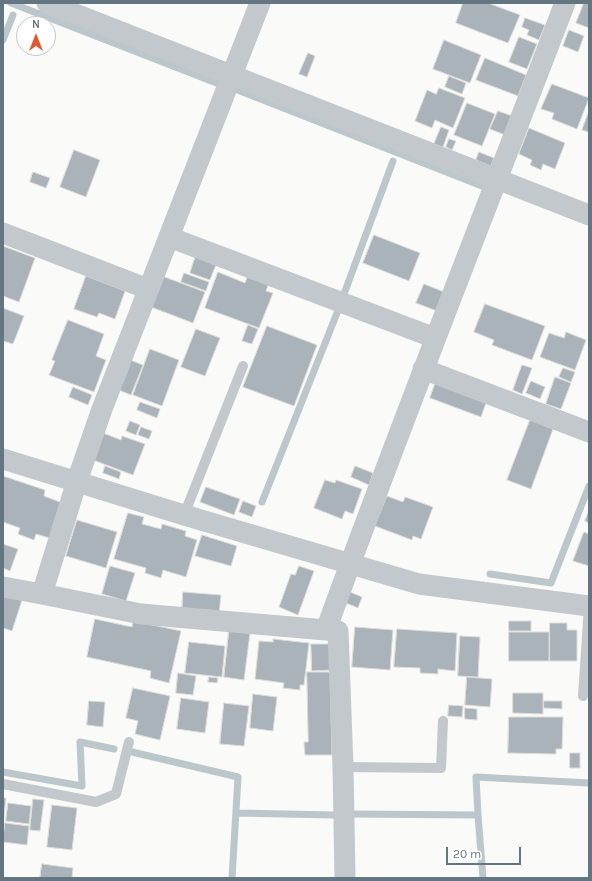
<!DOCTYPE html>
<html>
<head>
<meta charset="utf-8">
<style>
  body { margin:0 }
  #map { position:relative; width:592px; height:881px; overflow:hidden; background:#fafaf8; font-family:Karla,sans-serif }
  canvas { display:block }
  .frame { position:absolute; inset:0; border:4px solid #657683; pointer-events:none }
  .north { position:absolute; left:16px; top:16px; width:40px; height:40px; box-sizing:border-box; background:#fff; border:1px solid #c1c8cd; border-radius:50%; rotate:0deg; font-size:11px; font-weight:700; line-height:16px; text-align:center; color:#657683 }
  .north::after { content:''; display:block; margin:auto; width:14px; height:18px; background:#e4572e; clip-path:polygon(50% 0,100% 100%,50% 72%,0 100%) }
  .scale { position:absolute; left:446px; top:847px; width:75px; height:18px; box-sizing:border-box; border:2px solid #657683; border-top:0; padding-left:5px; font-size:12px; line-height:14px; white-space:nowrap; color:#657683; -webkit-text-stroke:3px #fff; paint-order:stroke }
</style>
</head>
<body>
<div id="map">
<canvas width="592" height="881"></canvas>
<div class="frame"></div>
<div class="north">N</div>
<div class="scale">20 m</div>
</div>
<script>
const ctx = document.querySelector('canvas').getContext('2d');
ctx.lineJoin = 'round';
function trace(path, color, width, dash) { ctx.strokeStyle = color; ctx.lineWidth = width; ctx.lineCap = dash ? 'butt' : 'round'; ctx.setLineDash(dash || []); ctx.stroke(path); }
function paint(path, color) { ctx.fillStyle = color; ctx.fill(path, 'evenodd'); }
const stream = new Path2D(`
  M 11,3 L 219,84
  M 3,40 L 13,15
  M 235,89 L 487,188
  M 344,294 L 393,161
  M 262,502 L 339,308
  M 490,574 L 551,583 L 589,486
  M 132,752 L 238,777 L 232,878
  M 3,772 L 82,786 L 80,742 L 114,749
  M 237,813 L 333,815
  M 353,814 L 478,815 L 476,777 L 589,783
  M 478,815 L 483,878`);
const building = new Path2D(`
  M 463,3 L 488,3 L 520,15 L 508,43 L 456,23 Z
  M 584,3 L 589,3 L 589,28 L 576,23 Z
  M 525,18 L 545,25 L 539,40 L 527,35 L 529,30 L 522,27 Z
  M 569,30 L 584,36 L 578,52 L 563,46 Z
  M 519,37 L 537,44 L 527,69 L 509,62 Z
  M 444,40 L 481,55 L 470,83 L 433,69 Z
  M 308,53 L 315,56 L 307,77 L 299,74 Z
  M 485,58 L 526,75 L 518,96 L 476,80 Z
  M 449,76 L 466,83 L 462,94 L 445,87 Z
  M 552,84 L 589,98 L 577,129 L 552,119 L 554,113 L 541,109 Z
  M 439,88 L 465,98 L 453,128 L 435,120 L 432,128 L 415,121 L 427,90 L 436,94 Z
  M 467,103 L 495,114 L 482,146 L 454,135 Z
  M 498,111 L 512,116 L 505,135 L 490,129 Z
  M 589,111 L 589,132 L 582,130 Z
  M 441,127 L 449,130 L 443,147 L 434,144 Z
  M 529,128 L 565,143 L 555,169 L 543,164 L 541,170 L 530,165 L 532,160 L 519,154 Z
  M 449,139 L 456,141 L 452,150 L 446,147 Z
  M 74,150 L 100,160 L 86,197 L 60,187 Z
  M 479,152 L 494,158 L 491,166 L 476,160 Z
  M 33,172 L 50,178 L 46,188 L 30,182 Z
  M 374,235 L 420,253 L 409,281 L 363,263 Z
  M 3,246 L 35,258 L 19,302 L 3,296 Z
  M 196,255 L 217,262 L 210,280 L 190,273 Z
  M 218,272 L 245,283 L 248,275 L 269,283 L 266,291 L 273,293 L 259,328 L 205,308 Z
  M 184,273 L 209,282 L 206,291 L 181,282 Z
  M 86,276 L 125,291 L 115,319 L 99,313 L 97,317 L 74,309 Z
  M 162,276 L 205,292 L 193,323 L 151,307 Z
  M 424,284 L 444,292 L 437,311 L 416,303 Z
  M 485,304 L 545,326 L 532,360 L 492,345 L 494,340 L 474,332 Z
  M 3,308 L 24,316 L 13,344 L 3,341 Z
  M 68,320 L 104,334 L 96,356 L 106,360 L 94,392 L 49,375 L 55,361 L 52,360 Z
  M 248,325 L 258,329 L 252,344 L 242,341 Z
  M 267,326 L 317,345 L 294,406 L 243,387 Z
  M 196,329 L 220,338 L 205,376 L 181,367 Z
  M 566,332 L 586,340 L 575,370 L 540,357 L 549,333 L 564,338 Z
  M 150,349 L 179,360 L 162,406 L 133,395 Z
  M 130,360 L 143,365 L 131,395 L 119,390 Z
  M 522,365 L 532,368 L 522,394 L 513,390 Z
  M 563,368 L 575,372 L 571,382 L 559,377 Z
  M 555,377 L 571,383 L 561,409 L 546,404 Z
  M 436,381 L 487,400 L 481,417 L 430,398 Z
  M 531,381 L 545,387 L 540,399 L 526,393 Z
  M 73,387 L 92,395 L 88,405 L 69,397 Z
  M 140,402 L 160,409 L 157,418 L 137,410 Z
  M 530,420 L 553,429 L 531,489 L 507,480 Z
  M 130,421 L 140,425 L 136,435 L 126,431 Z
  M 141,427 L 152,431 L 149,439 L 138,435 Z
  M 103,433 L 121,440 L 122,436 L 145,444 L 133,475 L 93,460 Z
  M 105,466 L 121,472 L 119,479 L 103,473 Z
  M 355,466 L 373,473 L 369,485 L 351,477 Z
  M 3,476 L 45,490 L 44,496 L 65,504 L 53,539 L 36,534 L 34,540 L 18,534 L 20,528 L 3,522 Z
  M 325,480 L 335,483 L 336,480 L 362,489 L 353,514 L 345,511 L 342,519 L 314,508 Z
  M 206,487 L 240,499 L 234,515 L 200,502 Z
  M 387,496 L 403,502 L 405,497 L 433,507 L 421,539 L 413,536 L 412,540 L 375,526 Z
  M 243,501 L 256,506 L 252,517 L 239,512 Z
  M 589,510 L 589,523 L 585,521 Z
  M 128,513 L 144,517 L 142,524 L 161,529 L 162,524 L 186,531 L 185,536 L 197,540 L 186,577 L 163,570 L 161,578 L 145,573 L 146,568 L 114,559 Z
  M 77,520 L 117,532 L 106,568 L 66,556 Z
  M 584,532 L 589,534 L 589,566 L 573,561 Z
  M 202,535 L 237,546 L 231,566 L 195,556 Z
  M 3,544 L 18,549 L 10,571 L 3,568 Z
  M 110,566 L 135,573 L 126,601 L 102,594 Z
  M 299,566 L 314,571 L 298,615 L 279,607 L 291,574 L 295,575 Z
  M 183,592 L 221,595 L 219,614 L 182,612 Z
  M 350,592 L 362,597 L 358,608 L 346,603 Z
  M 5,595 L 22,600 L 12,631 L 3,628 L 3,600 Z
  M 95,619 L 132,627 L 133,621 L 181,631 L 169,683 L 150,678 L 151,671 L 87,657 Z
  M 509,621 L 531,621 L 531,631 L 509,631 Z
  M 550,623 L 567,623 L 567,630 L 577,630 L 577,661 L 550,661 Z
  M 355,627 L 393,630 L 390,670 L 352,667 Z
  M 397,629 L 457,633 L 455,671 L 438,669 L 438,674 L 420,673 L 420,668 L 394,667 Z
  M 229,631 L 250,633 L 244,680 L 224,677 Z
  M 509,632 L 549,632 L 549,661 L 509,661 Z
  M 460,636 L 480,637 L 478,677 L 458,676 Z
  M 273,639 L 309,643 L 304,685 L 300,685 L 300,690 L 283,688 L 284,683 L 255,679 L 259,641 L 273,642 Z
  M 189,642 L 225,646 L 222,677 L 185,673 Z
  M 311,644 L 329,644 L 330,670 L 312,671 Z
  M 307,672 L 330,672 L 332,755 L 305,755 L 304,742 L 308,742 Z
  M 178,673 L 196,676 L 193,695 L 176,693 Z
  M 209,677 L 218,678 L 217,683 L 208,682 Z
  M 467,677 L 492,679 L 490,707 L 465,705 Z
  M 133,688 L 170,696 L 160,740 L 135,734 L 138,721 L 126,718 Z
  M 513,693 L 543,693 L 543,714 L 513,713 Z
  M 253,694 L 277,697 L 273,731 L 250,728 Z
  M 181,698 L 209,702 L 205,733 L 177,729 Z
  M 89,701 L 105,702 L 103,727 L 87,725 Z
  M 544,701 L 562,701 L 562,709 L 544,708 Z
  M 224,703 L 249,706 L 244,746 L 220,744 Z
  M 449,705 L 463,706 L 462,717 L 448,716 Z
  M 465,708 L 477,709 L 477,720 L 465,719 Z
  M 509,717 L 563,717 L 562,749 L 556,749 L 556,754 L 508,753 Z
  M 570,753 L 580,753 L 580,768 L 570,768 Z
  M 3,798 L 6,798 L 3,824 Z
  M 33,799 L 44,800 L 40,831 L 30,830 Z
  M 8,803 L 31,806 L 29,824 L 6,821 Z
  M 52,805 L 77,808 L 72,850 L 47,847 Z
  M 5,823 L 29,826 L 27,845 L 3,842 Z
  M 42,864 L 73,868 L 72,878 L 40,878 Z`);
const lane = new Path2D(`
  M 184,515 L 243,366
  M 583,696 L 589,606
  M 343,767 L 441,768 L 443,721
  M 3,784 L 96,802 L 116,794 L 129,742`);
const street = new Path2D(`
  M 47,3 L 589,215
  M 3,233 L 148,289
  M 169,237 L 435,338
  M 423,369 L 589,432
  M 3,459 L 184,515 L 419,584 L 589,606
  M 3,587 L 42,594 L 77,481 L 102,409 L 260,3
  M 42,594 L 141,614 L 326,630
  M 345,878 L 343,767 L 338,631 L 326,630 C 402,420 485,212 565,3`);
trace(stream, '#bbc7cb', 7);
paint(building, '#aab3b9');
trace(building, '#dcdcda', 1);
trace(lane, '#c3c8cc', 10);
trace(street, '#c3c8cc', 21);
</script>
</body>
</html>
